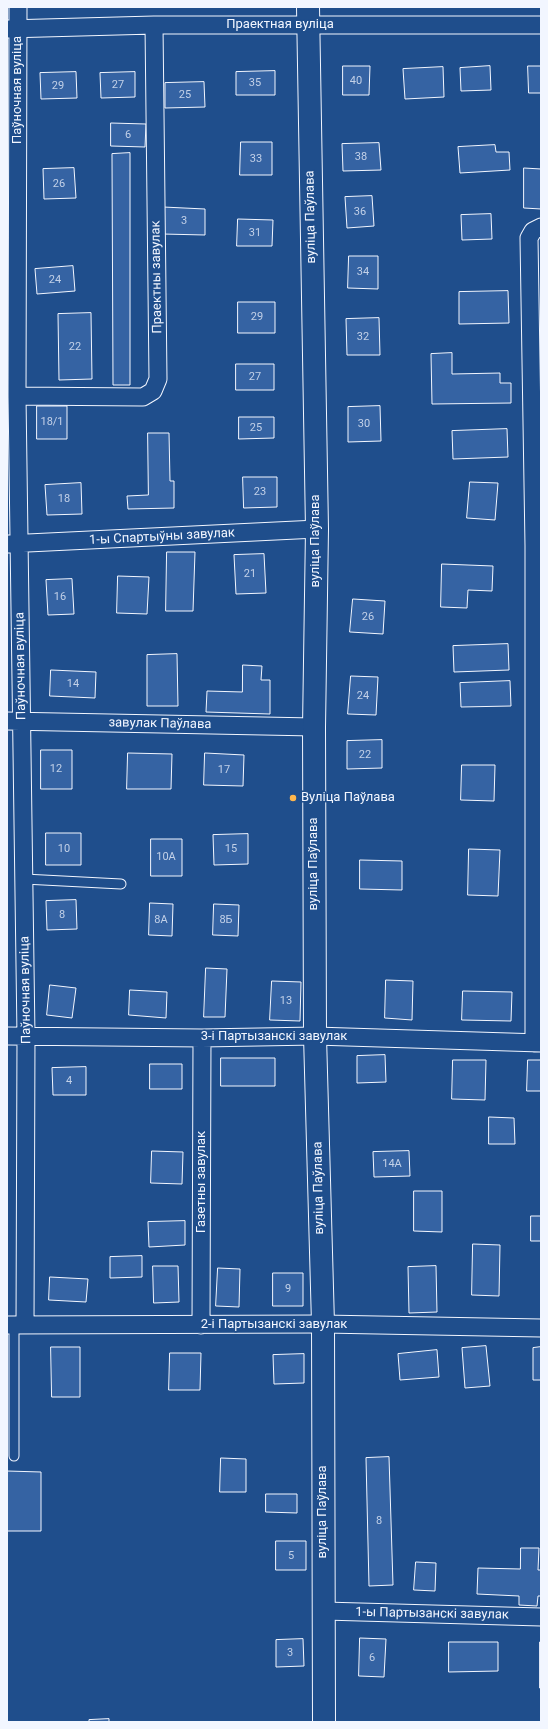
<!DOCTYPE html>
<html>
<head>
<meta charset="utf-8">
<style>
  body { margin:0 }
  #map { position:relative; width:548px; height:1729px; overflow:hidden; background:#1f4e8c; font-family:Roboto,sans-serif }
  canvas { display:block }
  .frame { position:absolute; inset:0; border:8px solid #f2f6ff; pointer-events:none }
</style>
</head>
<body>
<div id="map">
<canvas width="548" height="1729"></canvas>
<div class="frame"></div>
</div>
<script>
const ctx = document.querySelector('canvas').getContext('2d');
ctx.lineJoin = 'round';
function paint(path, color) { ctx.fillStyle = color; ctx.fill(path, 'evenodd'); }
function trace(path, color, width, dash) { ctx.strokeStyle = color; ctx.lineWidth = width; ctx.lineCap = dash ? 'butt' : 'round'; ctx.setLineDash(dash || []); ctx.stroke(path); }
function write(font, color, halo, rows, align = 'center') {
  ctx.font = font + ' Roboto,sans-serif'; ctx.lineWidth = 3; ctx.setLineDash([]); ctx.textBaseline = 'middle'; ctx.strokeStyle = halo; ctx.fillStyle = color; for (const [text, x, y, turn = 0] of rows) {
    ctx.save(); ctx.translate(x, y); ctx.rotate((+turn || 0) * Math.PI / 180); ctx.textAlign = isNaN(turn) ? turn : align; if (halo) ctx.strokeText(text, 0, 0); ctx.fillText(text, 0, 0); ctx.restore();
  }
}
const building = new Path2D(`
  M 343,66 L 370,66 L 369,95 L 343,95 Z
  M 490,66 L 491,90 L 461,91 L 460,68 Z
  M 528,66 L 541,66 L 541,93 L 529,93 Z
  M 443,67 L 444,97 L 405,99 L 403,69 Z
  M 275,71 L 275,95 L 236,95 L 236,72 Z
  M 76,72 L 77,98 L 41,99 L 40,73 Z
  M 135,72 L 135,97 L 101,98 L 100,73 Z
  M 204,82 L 205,107 L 165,108 L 165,83 Z
  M 111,123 L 146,124 L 145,147 L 111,146 Z
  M 241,142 L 272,142 L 272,175 L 240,175 Z
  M 379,143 L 381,170 L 343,171 L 342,144 Z
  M 495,145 L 496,152 L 509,152 L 510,170 L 460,173 L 458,147 Z
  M 130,153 L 130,385 L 113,385 L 112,154 Z
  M 74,168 L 76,198 L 44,199 L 43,169 Z
  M 524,168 L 541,169 L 541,209 L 524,208 Z
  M 372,196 L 374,226 L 347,228 L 345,197 Z
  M 163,207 L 205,209 L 205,235 L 162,234 Z
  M 491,214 L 492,239 L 462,240 L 461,215 Z
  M 238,219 L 273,220 L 272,246 L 237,246 Z
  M 349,256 L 378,256 L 378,289 L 348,288 Z
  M 73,266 L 75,291 L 37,294 L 35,269 Z
  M 508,291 L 509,323 L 459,324 L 459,292 Z
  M 238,302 L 275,302 L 275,333 L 238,333 Z
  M 91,313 L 92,379 L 59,380 L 58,314 Z
  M 379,318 L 380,355 L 347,355 L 346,319 Z
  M 452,353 L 452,374 L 500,373 L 500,383 L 511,383 L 511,403 L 432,404 L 431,354 Z
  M 236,364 L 274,364 L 274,390 L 236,390 Z
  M 37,406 L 67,406 L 67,439 L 37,439 Z
  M 380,406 L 381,441 L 348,442 L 348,407 Z
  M 239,417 L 274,417 L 274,438 L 239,439 Z
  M 507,429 L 508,457 L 453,459 L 452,431 Z
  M 148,433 L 169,433 L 170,481 L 174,481 L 174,508 L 128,509 L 127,496 L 148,495 Z
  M 243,477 L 277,477 L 277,507 L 244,508 Z
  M 470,482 L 498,483 L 495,520 L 467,518 Z
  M 81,483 L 82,514 L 47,515 L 45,485 Z
  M 167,552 L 195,552 L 193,611 L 166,611 Z
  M 264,554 L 266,593 L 236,594 L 234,555 Z
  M 442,564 L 493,566 L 492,591 L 468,590 L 467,608 L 441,607 Z
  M 118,576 L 149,577 L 147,614 L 117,613 Z
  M 72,579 L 74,614 L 48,615 L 46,580 Z
  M 353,599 L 385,601 L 383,634 L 350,632 Z
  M 508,644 L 509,670 L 454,672 L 453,646 Z
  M 177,654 L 178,706 L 147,706 L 147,655 Z
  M 243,665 L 262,666 L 261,680 L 270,680 L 270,714 L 206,712 L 207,691 L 242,692 Z
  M 51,670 L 96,672 L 95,698 L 50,696 Z
  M 351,676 L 378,677 L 376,715 L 348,714 Z
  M 510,681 L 511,706 L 461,707 L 460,683 Z
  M 382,740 L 382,768 L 347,769 L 347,741 Z
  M 41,750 L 72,750 L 72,789 L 41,789 Z
  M 128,753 L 172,754 L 171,789 L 127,789 Z
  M 205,753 L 244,755 L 243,786 L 204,785 Z
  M 462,765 L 495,765 L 494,801 L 461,800 Z
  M 46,833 L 81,833 L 81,865 L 46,865 Z
  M 248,834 L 248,864 L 214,865 L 213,835 Z
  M 151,839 L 182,839 L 182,876 L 151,876 Z
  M 469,849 L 500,850 L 498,896 L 468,895 Z
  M 360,860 L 402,861 L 402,890 L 360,889 Z
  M 76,900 L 77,929 L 47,930 L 46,901 Z
  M 150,903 L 173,904 L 172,936 L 149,935 Z
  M 214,904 L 239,905 L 238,936 L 213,935 Z
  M 206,968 L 227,969 L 225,1017 L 204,1017 Z
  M 386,980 L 413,981 L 412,1020 L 385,1018 Z
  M 272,981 L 301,982 L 300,1021 L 270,1020 Z
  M 50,985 L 76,988 L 72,1018 L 47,1015 Z
  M 130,990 L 167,992 L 166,1018 L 129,1015 Z
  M 463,991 L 512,992 L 511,1021 L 462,1020 Z
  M 385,1055 L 386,1082 L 357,1083 L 357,1056 Z
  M 221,1058 L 275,1058 L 275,1086 L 221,1086 Z
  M 453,1060 L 486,1060 L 485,1100 L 452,1099 Z
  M 528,1060 L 541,1060 L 541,1091 L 527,1091 Z
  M 150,1064 L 182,1064 L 182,1089 L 150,1089 Z
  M 86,1067 L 86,1095 L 53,1095 L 52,1068 Z
  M 489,1117 L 514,1118 L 515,1144 L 489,1144 Z
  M 152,1151 L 183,1152 L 182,1184 L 151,1183 Z
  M 409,1151 L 410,1176 L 374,1177 L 373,1152 Z
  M 414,1191 L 442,1191 L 442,1232 L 414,1231 Z
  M 531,1216 L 541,1216 L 541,1241 L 531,1241 Z
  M 185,1221 L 185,1245 L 149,1247 L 148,1222 Z
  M 473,1244 L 500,1245 L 499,1296 L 472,1295 Z
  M 142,1256 L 142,1277 L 110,1278 L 110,1257 Z
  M 153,1266 L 178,1266 L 179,1302 L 154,1303 Z
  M 436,1266 L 437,1312 L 409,1313 L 408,1267 Z
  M 218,1268 L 240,1269 L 239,1307 L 216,1306 Z
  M 273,1273 L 303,1273 L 303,1306 L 273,1306 Z
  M 50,1277 L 88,1279 L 86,1302 L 49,1300 Z
  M 486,1346 L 490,1386 L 465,1388 L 462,1348 Z
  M 51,1347 L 80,1347 L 80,1397 L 52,1397 Z
  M 541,1347 L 541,1380 L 533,1380 L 533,1348 Z
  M 437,1350 L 439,1377 L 400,1380 L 398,1354 Z
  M 170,1353 L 201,1353 L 200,1390 L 169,1390 Z
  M 304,1354 L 304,1383 L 274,1384 L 273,1355 Z
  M 389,1457 L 393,1585 L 369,1586 L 366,1458 Z
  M 221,1458 L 246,1459 L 246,1492 L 220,1492 Z
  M 7,1471 L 41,1472 L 41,1531 L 7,1531 Z
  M 266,1494 L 297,1494 L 297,1513 L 266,1512 Z
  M 276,1541 L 306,1541 L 306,1570 L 276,1570 Z
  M 521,1548 L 539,1548 L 538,1570 L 541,1570 L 541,1596 L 538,1596 L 537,1606 L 519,1605 L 519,1596 L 477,1594 L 478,1568 L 520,1569 Z
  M 416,1562 L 436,1563 L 435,1591 L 414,1590 Z
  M 360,1638 L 386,1639 L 384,1677 L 359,1676 Z
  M 303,1639 L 304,1666 L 276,1667 L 276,1640 Z
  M 449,1642 L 498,1642 L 498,1671 L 449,1672 Z
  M 540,1642 L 541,1642 L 541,1688 L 540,1688 Z
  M 109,1719 L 109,1722 L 89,1722 L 89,1720 Z`);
const lane = new Path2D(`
  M 24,879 L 121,884
  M 14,1456 L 14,1325`);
const street = new Path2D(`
  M 18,7 L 17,396 L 26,1036 L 25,1325
  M 7,29 L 154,25 L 541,25
  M 17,396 L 143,397 L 153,391 L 158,379 L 154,25
  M 7,544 L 317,529
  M 7,721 L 314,727
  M 7,1036 L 202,1038 L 315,1036 L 541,1043
  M 534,1043 L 534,546 L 529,238 L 533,231 L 541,227
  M 7,1325 L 323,1324 L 541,1328
  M 201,1325 L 202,1038
  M 324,1611 L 541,1617`);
const secondary = new Path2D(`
  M 308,7 L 317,529 L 314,727 L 315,1036 L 323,1324 L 324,1722`);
const markers = [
  [293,798,4,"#ffb74d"]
];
const numberNames = [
  ["40",356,81],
  ["35",255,83],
  ["27",118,85],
  ["29",58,86],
  ["25",185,95],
  ["6",128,135],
  ["38",361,157],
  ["33",256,159],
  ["26",59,184],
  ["36",360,212],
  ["3",184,221],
  ["31",255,233],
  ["34",363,272],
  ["24",55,280],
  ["29",257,317],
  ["32",363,337],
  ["22",75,347],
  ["27",255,377],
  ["18/1",52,422],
  ["30",364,424],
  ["25",256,428],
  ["23",260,492],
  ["18",64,499],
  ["21",250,574],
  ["16",60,597],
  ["26",368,617],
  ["14",73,684],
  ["24",363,696],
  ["22",365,755],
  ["12",56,769],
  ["17",224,770],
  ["10",64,849],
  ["15",231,849],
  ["10А",166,857],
  ["8",62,915],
  ["8А",161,920],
  ["8Б",226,920],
  ["13",286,1001],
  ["4",69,1081],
  ["14А",392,1164],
  ["9",288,1289],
  ["8",379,1521],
  ["5",291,1556],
  ["3",290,1653],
  ["6",372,1658]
];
const streetNames = [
  ["Праектная вуліца",280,25],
  ["Паўночная вуліца",18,90,-90],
  ["вуліца Паўлава",311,217,-91],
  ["Праектны завулак",157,277,-91],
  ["1-ы Спартыўны завулак",162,537,-3],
  ["вуліца Паўлава",316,541,-90],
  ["Паўночная вуліца",21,666,-91],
  ["завулак Паўлава",160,724,1],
  ["вуліца Паўлава",314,864,-90],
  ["Паўночная вуліца",26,990,-91],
  ["3-і Партызанскі завулак",274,1037],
  ["Газетны завулак",202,1182,-90],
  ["вуліца Паўлава",319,1188,-91],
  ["2-і Партызанскі завулак",274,1325],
  ["вуліца Паўлава",323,1512,-90],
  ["1-ы Партызанскі завулак",432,1614,1]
];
const poiNames = [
  ["Вуліца Паўлава",301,798]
];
paint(building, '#3563a3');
trace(building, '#f2f6ff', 1);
trace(lane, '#f2f6ff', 11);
trace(street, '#f2f6ff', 19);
trace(secondary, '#f2f6ff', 24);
trace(lane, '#1f4e8c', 9);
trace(street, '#1f4e8c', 17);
trace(secondary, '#1f4e8c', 22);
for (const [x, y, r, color] of markers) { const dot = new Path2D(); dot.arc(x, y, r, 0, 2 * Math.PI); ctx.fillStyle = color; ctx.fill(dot); trace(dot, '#1f4e8c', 1.5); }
write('11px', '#c3d1e8', null, numberNames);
write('13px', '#f2f6ff', '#1f4e8c', streetNames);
write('13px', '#f2f6ff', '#1f4e8c', poiNames, 'left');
</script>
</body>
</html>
